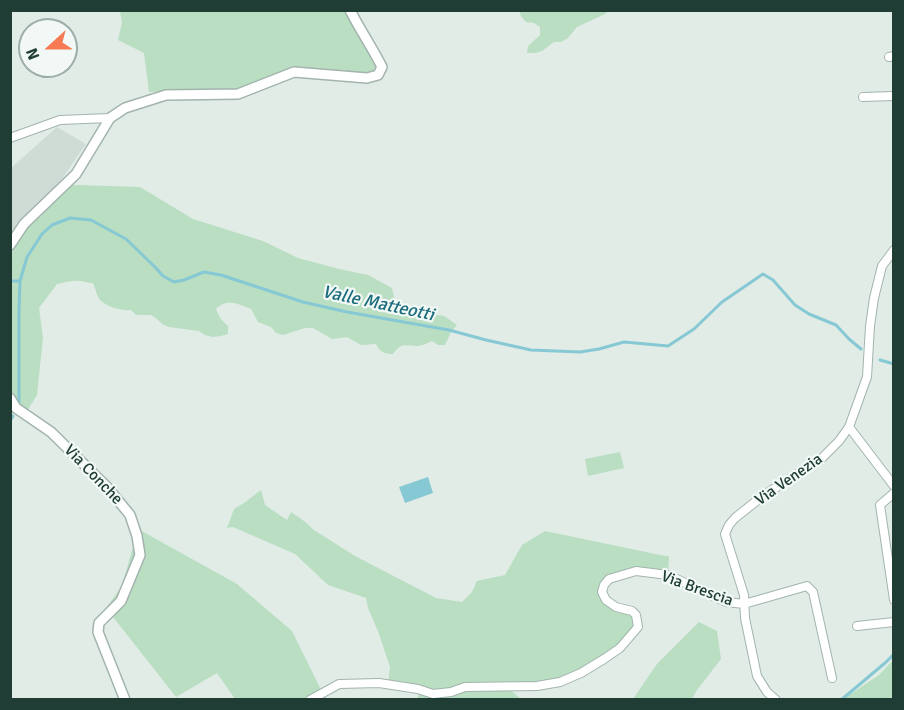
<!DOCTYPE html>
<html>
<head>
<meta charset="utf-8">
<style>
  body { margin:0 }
  #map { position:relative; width:904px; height:710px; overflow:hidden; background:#e1ece7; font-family:Signika,sans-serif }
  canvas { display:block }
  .frame { position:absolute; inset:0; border:12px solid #203d35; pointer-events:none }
  .north { position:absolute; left:18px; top:18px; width:60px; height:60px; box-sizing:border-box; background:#f1f8f5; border:2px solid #9dada8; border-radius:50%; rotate:249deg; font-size:16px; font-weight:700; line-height:24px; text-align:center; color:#203d35 }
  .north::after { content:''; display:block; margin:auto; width:21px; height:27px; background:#f67b54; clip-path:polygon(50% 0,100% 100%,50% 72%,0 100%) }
</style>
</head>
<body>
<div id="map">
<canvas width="904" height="710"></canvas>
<div class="frame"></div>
<div class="north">N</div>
</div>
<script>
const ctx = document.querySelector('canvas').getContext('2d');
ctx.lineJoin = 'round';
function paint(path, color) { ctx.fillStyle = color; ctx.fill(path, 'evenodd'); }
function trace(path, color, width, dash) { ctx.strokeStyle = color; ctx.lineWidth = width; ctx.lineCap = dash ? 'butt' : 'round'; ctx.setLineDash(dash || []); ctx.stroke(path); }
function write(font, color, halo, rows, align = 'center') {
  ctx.font = font + ' Signika,sans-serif'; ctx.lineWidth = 4.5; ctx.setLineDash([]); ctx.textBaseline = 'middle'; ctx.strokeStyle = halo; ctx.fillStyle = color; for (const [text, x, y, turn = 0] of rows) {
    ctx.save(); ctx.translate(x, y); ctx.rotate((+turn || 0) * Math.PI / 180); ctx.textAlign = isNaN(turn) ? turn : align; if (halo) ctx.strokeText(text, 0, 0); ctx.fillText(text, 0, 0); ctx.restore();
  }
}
const built = new Path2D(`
  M 57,127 L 86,144 L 57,186 L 35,208 L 11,244 L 11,168 Z`);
const green = new Path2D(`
  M 120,11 L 355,11 L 378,63 L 372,74 L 302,74 L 237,89 L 149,92 L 144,53 L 118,40 L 122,23 Z
  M 519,11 L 519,10 L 608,11 L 605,14 L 577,27 L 568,38 L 561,42 L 554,42 L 542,51 L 535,53 L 527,53 L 528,46 L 540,35 L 540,27 L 534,23 L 526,22 L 521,16 Z
  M 78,185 L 140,187 L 193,219 L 263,241 L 298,258 L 339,269 L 368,275 L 392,288 L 397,309 L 444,316 L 457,325 L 451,332 L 445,345 L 438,345 L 432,341 C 427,343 422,346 417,346 C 404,346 402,342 393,354 C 384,354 380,352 376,344 L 361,345 L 347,337 L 332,339 L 313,328 L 305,328 L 283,335 L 276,333 L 271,327 L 258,322 L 251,309 C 238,304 227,298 216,309 C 219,317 222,321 228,326 L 228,334 L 221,336 L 213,337 L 205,335 L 199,331 L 169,327 L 162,324 L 157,319 L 151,315 L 136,315 L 131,310 C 121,311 104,307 98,297 C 96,293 95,287 93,283 C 87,283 84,281 78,281 C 71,280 64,283 57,284 L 39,308 L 43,338 L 37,395 L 27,411 L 11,401 L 10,244 L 35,208 L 57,186 Z
  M 620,452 L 624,468 L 588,476 L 585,459 Z
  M 261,490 L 265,505 L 287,520 L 291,512 L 304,521 L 314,530 L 355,556 L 436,598 L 462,602 L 472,592 L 477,581 L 505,575 L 522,545 L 545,531 L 665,556 L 669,556 L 668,575 L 636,571 L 604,585 L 606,600 L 632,611 L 638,621 L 620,648 L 560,682 L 508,688 L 521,699 L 417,699 L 420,691 L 388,685 L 390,667 L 378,631 L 368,608 L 366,598 L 328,585 L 295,554 L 233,527 L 227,528 L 234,509 L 244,503 Z
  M 138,529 L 237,584 L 292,631 L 325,698 L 235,699 L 217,673 L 176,697 L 106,608 L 122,586 Z
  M 699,622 L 717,631 L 721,659 L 697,690 L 692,699 L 633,699 L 657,664 Z
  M 893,660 L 893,699 L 843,699 L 879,675 Z`);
const water = new Path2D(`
  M 428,477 L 433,493 L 405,503 L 399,487 Z`);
const stream = new Path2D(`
  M 10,281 L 20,281
  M 880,360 L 894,364
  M 19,403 L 19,311 L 20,281 L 27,257 L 42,234 L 52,225 L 70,218 L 91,220 L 126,239 L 156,268 L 163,276 L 174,282 L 184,280 L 204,272 L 221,275 L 303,302 L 347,312 L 449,330 L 486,340 L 531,350 L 580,352 L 599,349 L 624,342 L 668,346 L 694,329 L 722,302 L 763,274 L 773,280 L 795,305 L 809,314 L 836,325 L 849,339 L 861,349
  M 10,421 L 13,416
  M 841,700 L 885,663 L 894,654`);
const minor = new Path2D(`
  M 889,57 L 894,56
  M 863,97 L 894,96
  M 10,138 L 60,120 L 110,118
  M 849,427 L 894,486
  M 894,493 L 880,505 L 894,600
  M 857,626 L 894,622
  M 310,700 L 339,684 L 379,683 L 418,689 L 433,694 L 451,692 L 465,687 L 537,686 L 560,682 L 581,673 L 604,659 L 620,648 L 638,627 L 636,615 L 632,611 L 616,607 L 606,600 L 602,592 L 604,585 L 609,579 L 636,571 L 668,575 L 726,602 L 744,604 L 807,586 L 813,592 L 832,678
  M 776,700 L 767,692 L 757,676 L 745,618 L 744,595 L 725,534 L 729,525 L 735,518 L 764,495 L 821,459 L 839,441 L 849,427 L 867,377 L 870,326 L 874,298 L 882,266 L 894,250`);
const tertiary = new Path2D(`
  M 10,245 L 24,224 L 76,174 L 110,118 L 125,108 L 166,95 L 238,94 L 294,72 L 367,78 L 378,75 L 382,67 C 372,47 360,30 350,10
  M 10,398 L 16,408 L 51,432 L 108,488 L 130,515 L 137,536 L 140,555 L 121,601 L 99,623 L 98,632 L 125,700`);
const streetNames = [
  ["Via Conche",93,475,46],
  ["Via Venezia",789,480,-35],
  ["Via Brescia",697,589,20]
];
const waterNames = [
  ["Valle Matteotti",378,304,12]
];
paint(built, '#cfdcd6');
paint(green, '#b9dec2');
paint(water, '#86c8d3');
trace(stream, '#86c8d3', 3);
trace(minor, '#a3b4ae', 10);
trace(tertiary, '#a3b4ae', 12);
trace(minor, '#fff', 8);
trace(tertiary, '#fff', 9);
write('16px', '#203d35', '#f1f8f5', streetNames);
write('italic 18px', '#196b7b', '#f1f8f5', waterNames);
</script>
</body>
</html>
